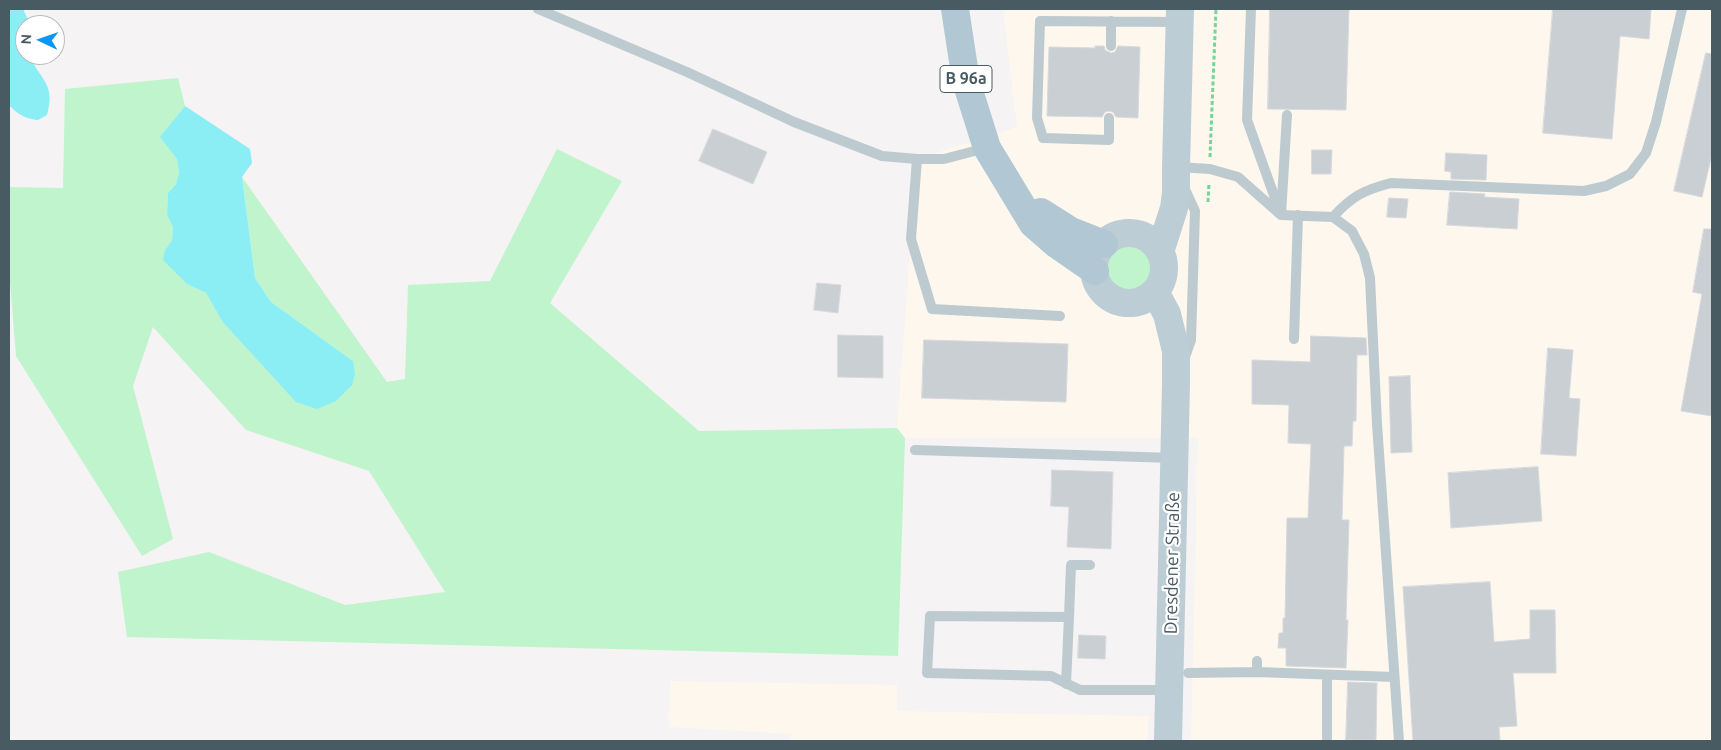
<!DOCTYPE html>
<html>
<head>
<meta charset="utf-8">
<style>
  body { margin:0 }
  #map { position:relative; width:1721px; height:750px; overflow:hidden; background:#f5f3f3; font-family:Ubuntu,sans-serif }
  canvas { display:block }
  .frame { position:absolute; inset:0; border:10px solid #485a62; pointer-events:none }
  .north { position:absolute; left:15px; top:15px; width:50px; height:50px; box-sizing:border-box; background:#fff; border:1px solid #b6bdc0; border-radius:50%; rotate:273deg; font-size:14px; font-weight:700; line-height:20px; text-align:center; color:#485a62 }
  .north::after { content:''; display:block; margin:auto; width:18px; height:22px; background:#0c96f5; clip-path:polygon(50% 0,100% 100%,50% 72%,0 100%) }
</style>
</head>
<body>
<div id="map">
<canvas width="1721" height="750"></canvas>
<div class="frame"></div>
<div class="north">N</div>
</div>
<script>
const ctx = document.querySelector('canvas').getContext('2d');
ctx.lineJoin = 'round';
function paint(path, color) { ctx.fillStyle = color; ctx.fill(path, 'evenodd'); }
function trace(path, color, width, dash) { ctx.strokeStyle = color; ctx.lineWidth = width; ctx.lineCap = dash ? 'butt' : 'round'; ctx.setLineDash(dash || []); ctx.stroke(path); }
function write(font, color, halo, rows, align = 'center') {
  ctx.font = font + ' Ubuntu,sans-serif'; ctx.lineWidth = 4.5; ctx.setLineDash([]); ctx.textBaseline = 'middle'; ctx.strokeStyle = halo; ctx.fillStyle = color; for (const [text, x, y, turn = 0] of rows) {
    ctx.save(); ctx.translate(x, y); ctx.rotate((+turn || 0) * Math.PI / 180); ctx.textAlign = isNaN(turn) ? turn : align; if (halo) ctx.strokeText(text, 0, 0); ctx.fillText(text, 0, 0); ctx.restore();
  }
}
const commercial = new Path2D(`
  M 1003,9 L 1712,9 L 1712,741 L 1191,741 L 1198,438 L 905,438 L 897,428 L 917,159 L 1017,127 Z
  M 670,681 L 897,685 L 897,711 L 1149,716 L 1147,741 L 791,741 L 791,734 L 669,727 Z`);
const green = new Path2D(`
  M 178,78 L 185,106 L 161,137 L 177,159 L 179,172 L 176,184 L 168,193 L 167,215 L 173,227 L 172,240 L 165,250 L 187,284 L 206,293 L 222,321 L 353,361 L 271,302 L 255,278 L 242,177 L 387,382 L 405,379 L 408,285 L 490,281 L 557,149 L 622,181 L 550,303 L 699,431 L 897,428 L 905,438 L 898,656 L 127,637 L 118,572 L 209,552 L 345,605 L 445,592 L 369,471 L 246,430 L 153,327 L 133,386 L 173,539 L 142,556 L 16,356 L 9,270 L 9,187 L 63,188 L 65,89 Z
  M1108 268a22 22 0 1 1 44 0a22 22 0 1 1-44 0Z`);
const water = new Path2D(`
  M 9,9 L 23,9 L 24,11 L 30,24 L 25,25 L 25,55 L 29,55 C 40,80 56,83 47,115 L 38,120 C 26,119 17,114 9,105 Z
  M 185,106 L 250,149 L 252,163 L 242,177 L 255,278 L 271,302 L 353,361 L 355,374 L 352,385 L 336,401 L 317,409 L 296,402 L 222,321 L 206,293 L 187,284 L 163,260 L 165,250 L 172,240 L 173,227 L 167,215 L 168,193 L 176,184 L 179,172 L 177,159 L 160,137 Z`);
const building = new Path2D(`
  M 1270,9 L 1349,9 L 1346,110 L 1268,109 Z
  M 1553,9 L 1651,9 L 1649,39 L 1620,36 L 1612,139 L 1543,133 Z
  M 1095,46 L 1104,46 L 1105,50 L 1111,53 L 1115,52 L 1118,46 L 1140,47 L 1138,118 L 1116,117 L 1113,112 L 1109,111 L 1105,112 L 1102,117 L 1047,116 L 1049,47 L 1095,48 Z
  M 1706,53 L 1712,54 L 1712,154 L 1702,197 L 1674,191 Z
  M 713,129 L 767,152 L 753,184 L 699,161 Z
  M 1312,150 L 1332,150 L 1331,174 L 1312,174 Z
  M 1446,153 L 1487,155 L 1486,180 L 1451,179 L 1451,172 L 1445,171 Z
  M 1450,192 L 1485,194 L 1484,197 L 1519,199 L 1517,229 L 1447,225 Z
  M 1389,198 L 1408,199 L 1406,218 L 1387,217 Z
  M 1704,229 L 1712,229 L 1712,416 L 1681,411 L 1702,294 L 1693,292 Z
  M 817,283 L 841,285 L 838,313 L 814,310 Z
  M 838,335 L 883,336 L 883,378 L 838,377 Z
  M 1311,336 L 1366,338 L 1367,355 L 1357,355 L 1356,421 L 1353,421 L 1352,446 L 1344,446 L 1342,520 L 1349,520 L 1346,620 L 1348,620 L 1346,668 L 1286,666 L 1286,648 L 1278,648 L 1279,633 L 1283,633 L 1283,618 L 1285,618 L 1287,518 L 1308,518 L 1311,444 L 1288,443 L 1289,405 L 1252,404 L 1252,360 L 1310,362 Z
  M 924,340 L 1068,344 L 1066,402 L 922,398 Z
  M 1548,348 L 1573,350 L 1569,398 L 1580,399 L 1576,456 L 1541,454 Z
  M 1410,376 L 1412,452 L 1391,453 L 1389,377 Z
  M 1538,467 L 1542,521 L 1451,528 L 1448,473 Z
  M 1052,470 L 1113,472 L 1111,549 L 1067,547 L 1069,507 L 1051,506 Z
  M 1490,582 L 1494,642 L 1530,639 L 1530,610 L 1555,610 L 1556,673 L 1513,673 L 1517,726 L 1499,727 L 1500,741 L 1413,741 L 1403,587 Z
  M 1079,635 L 1106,636 L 1105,659 L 1078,658 Z
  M 1348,682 L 1377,683 L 1376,740 L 1346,740 Z`);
const path = new Path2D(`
  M 1210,157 L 1216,9
  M 1208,202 L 1209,183`);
const lane = new Path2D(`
  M 538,9 L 687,72 L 794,122 L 882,156 L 917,159 L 944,159 L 986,148
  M 1251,9 L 1247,120 L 1281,215 L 1287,115
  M 1111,21 L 1111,46
  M 1109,118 L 1109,140 L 1043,138 L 1037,118 L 1040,21 L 1179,22
  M 917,159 L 911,239 L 932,309 L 1060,316
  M 1178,167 L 1210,169 L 1238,177 L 1281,215 L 1333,217 L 1352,231 L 1364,254 L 1370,278 L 1377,424 L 1399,741
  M 1184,187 L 1195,211 L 1191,340 L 1185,357
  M 1333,217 C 1352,196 1364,190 1391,183 L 1584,191 L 1606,186 L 1630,174 L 1646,153 L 1656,122 L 1682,9
  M 1294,339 L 1298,215
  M 915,450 L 1174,458
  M 1069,617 L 1071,565 L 1090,565
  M 1257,672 L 1257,661
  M 1188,673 L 1257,672 L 1394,677
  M 1327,675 L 1327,738
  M 1066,684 L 1069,617 L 930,616 L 927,673 L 1051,676 L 1080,690 L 1168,690`);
const secondary = new Path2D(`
  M1094 268a35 35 0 1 1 70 0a35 35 0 1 1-70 0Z
  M 1160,252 L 1174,208 L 1176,193 L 1176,167 L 1180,9
  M 1155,292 L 1167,314 L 1176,351 L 1176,384 L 1168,741`);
const primary = new Path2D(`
  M 955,9 L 966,81 L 987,148 L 1033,224 L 1056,244 L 1095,271
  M 1041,212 L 1071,231 L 1104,244`);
const shields = [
  [966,79,52]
];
const shieldNames = [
  ["B 96a",966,79]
];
const streetNames = [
  ["Dresdener Straße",1172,563,-89]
];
paint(commercial, '#fef7ee');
paint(green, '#c0f4cc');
paint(water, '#8aeef4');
paint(building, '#c9cfd2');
trace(building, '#d6dade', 1);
trace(path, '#74d596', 3, [4, 2.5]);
trace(lane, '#bdcad0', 10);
trace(secondary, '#bdcdd5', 28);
trace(primary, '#b1c7d3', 28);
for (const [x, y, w] of shields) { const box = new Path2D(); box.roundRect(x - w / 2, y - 13.5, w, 27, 4); ctx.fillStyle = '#fff'; ctx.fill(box); trace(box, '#485a62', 1); }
write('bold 16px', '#485a62', null, shieldNames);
write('18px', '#485a62', '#fff', streetNames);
</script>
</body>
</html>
